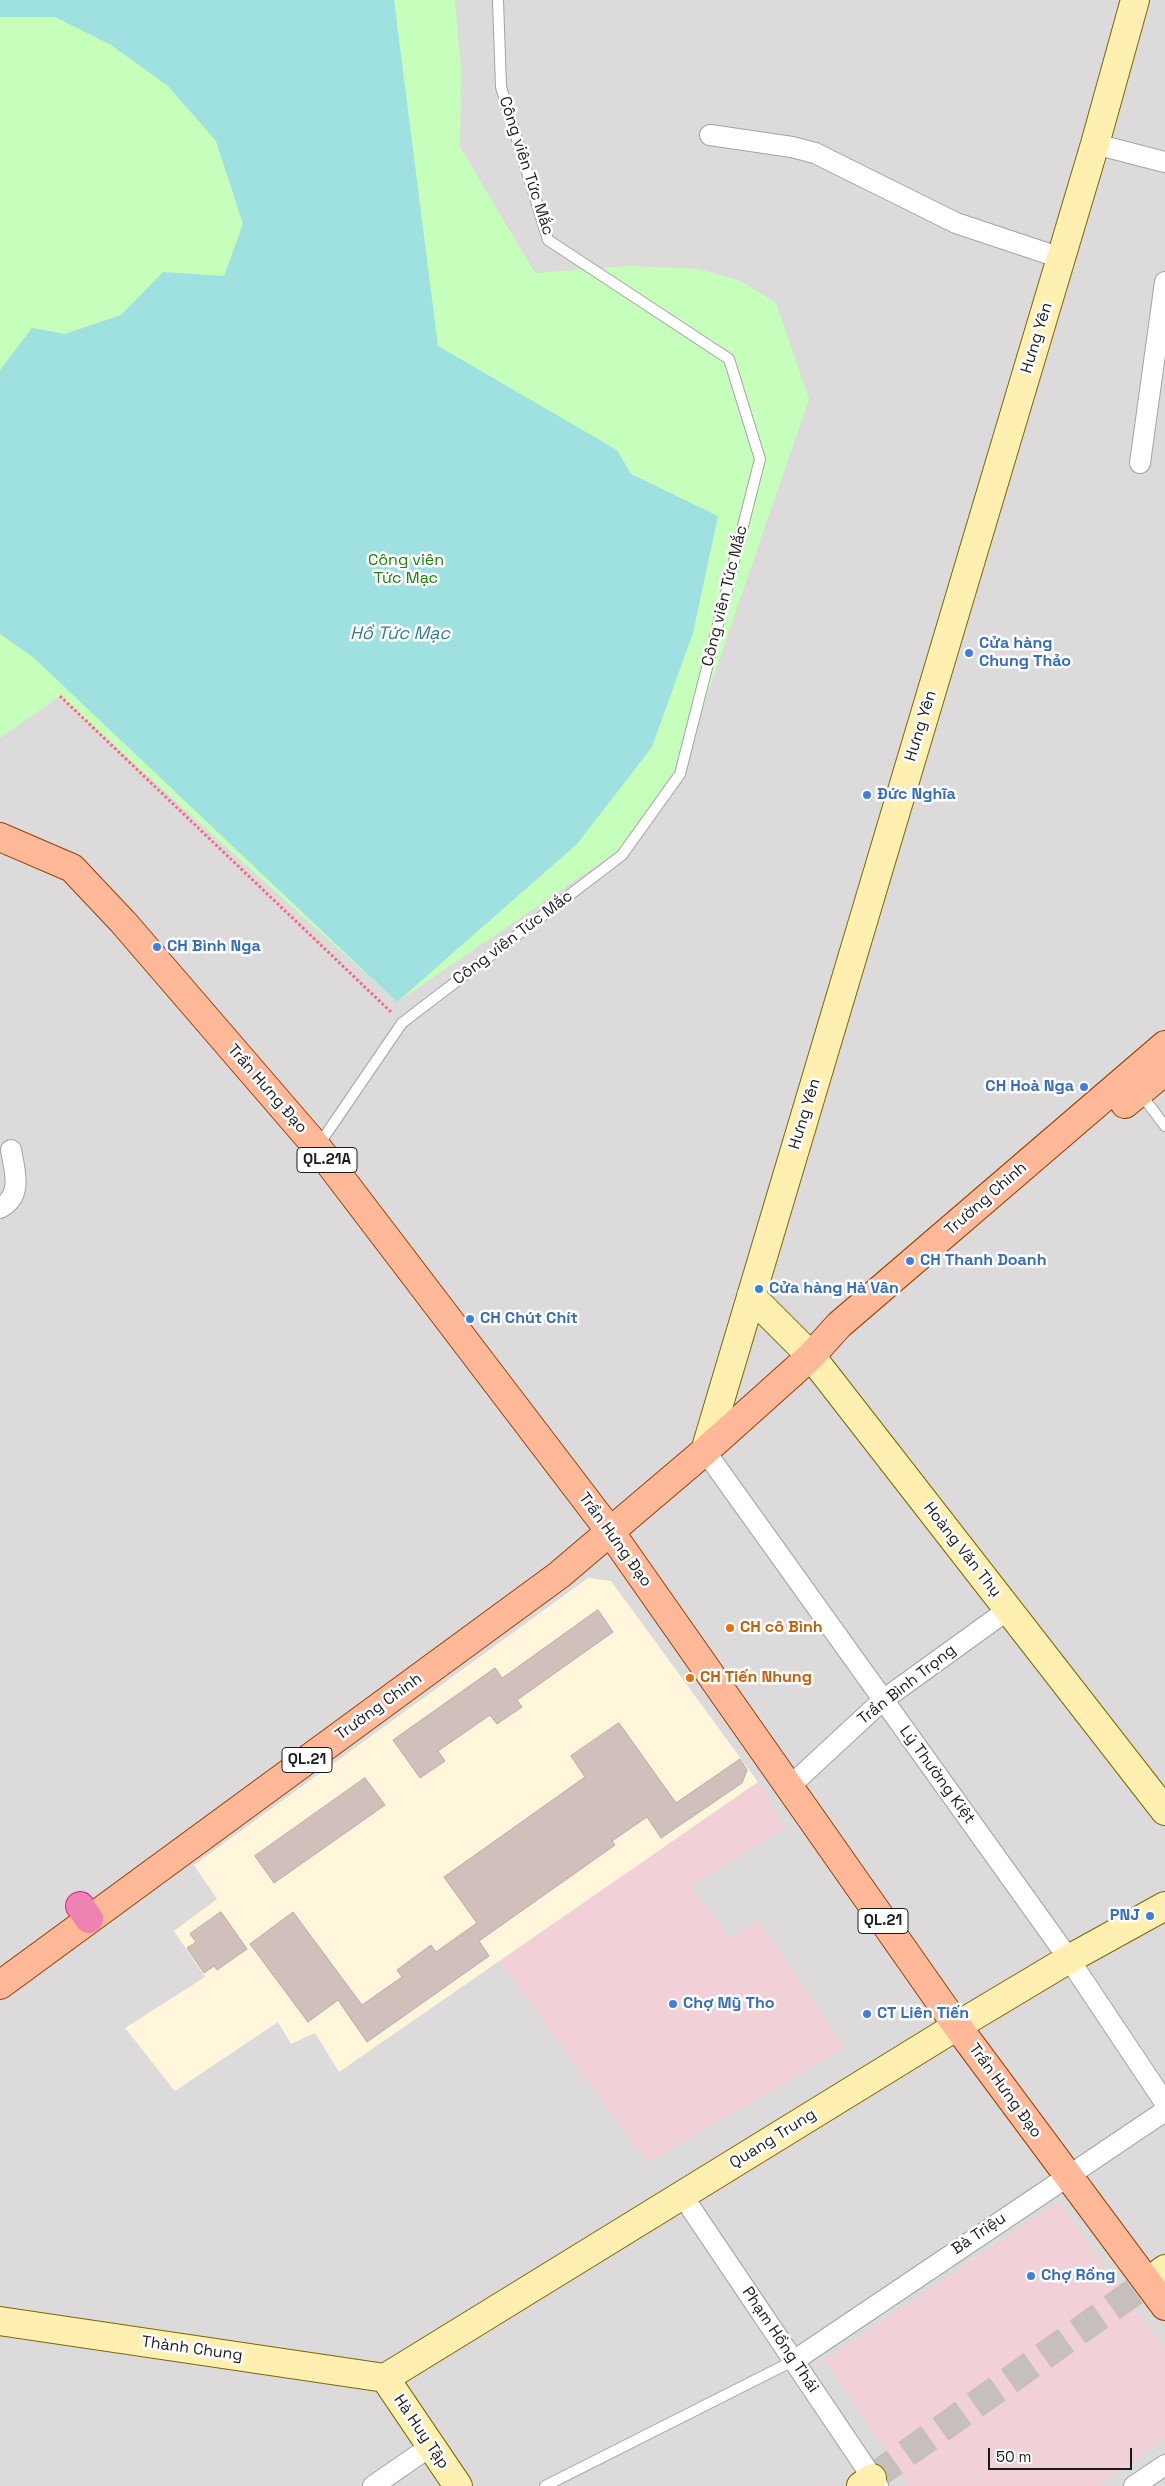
<!DOCTYPE html>
<html>
<head>
<meta charset="utf-8">
<style>
  body { margin:0 }
  #map { position:relative; width:1165px; height:2486px; overflow:hidden; background:#f0e8e2; font-family:"Space Grotesk",sans-serif }
  canvas { display:block }
  .scale { position:absolute; left:988px; top:2448px; width:144px; height:22px; box-sizing:border-box; border:2px solid #1d1d1d; border-top:0; padding-left:6px; font-size:15px; line-height:18px; white-space:nowrap; color:#1d1d1d; -webkit-text-stroke:4px #fff; paint-order:stroke }
</style>
</head>
<body>
<div id="map">
<canvas width="1165" height="2486"></canvas>
<div class="scale">50 m</div>
</div>
<script>
const ctx = document.querySelector('canvas').getContext('2d');
ctx.lineJoin = 'round';
function paint(path, color) { ctx.fillStyle = color; ctx.fill(path, 'evenodd'); }
function trace(path, color, width, dash) { ctx.strokeStyle = color; ctx.lineWidth = width; ctx.lineCap = dash ? 'butt' : 'round'; ctx.setLineDash(dash || []); ctx.stroke(path); }
function write(font, color, halo, rows, align = 'center') {
  ctx.font = font + ' "Space Grotesk",sans-serif'; ctx.lineWidth = 5; ctx.setLineDash([]); ctx.textBaseline = 'middle'; ctx.strokeStyle = halo; ctx.fillStyle = color; for (const [text, x, y, turn = 0] of rows) {
    ctx.save(); ctx.translate(x, y); ctx.rotate((+turn || 0) * Math.PI / 180); ctx.textAlign = isNaN(turn) ? turn : align; if (halo) ctx.strokeText(text, 0, 0); ctx.fillText(text, 0, 0); ctx.restore();
  }
}
const residential = new Path2D(`
  M 0,0 L 1165,0 L 1165,2486 L 0,2486 Z`);
const commercial = new Path2D(`
  M 758,1782 L 785,1828 L 690,1887 L 731,1940 L 757,1919 L 845,2048 L 648,2162 L 499,1961 Z
  M 1058,2202 L 1165,2349 L 1165,2437 L 1098,2486 L 909,2486 L 825,2360 Z`);
const education = new Path2D(`
  M 588,1578 L 611,1581 L 758,1782 L 339,2072 L 315,2033 L 291,2044 L 278,2022 L 175,2091 L 125,2028 L 205,1977 L 174,1931 L 217,1899 L 194,1865 Z`);
const park = new Path2D(`
  M 0,0 L 455,0 L 461,70 L 460,147 L 535,273 L 630,266 L 699,269 L 741,281 L 776,303 L 809,399 L 680,774 L 630,843 L 397,1002 L 60,696 L 0,738 Z`);
const water = new Path2D(`
  M 0,0 L 394,0 L 438,346 L 617,450 L 631,474 L 718,516 L 693,633 L 652,747 L 577,844 L 397,1002 L 34,658 L 0,634 L 0,370 L 32,328 L 65,334 L 121,315 L 163,272 L 224,276 L 243,224 L 216,141 L 168,86 L 111,45 L 55,17 L 0,17 Z`);
const building = new Path2D(`
  M 598,1610 L 613,1632 L 517,1700 L 522,1707 L 497,1724 L 490,1715 L 438,1751 L 445,1761 L 420,1778 L 393,1740 L 495,1668 L 502,1678 Z
  M 619,1723 L 676,1803 L 740,1759 L 747,1770 L 742,1783 L 661,1838 L 647,1817 L 612,1841 L 615,1845 L 479,1941 L 489,1956 L 367,2042 L 338,2000 L 308,2022 L 250,1944 L 293,1912 L 362,2005 L 402,1977 L 397,1970 L 431,1945 L 436,1952 L 477,1923 L 444,1877 L 585,1777 L 571,1756 Z
  M 365,1778 L 385,1805 L 274,1883 L 255,1856 Z
  M 221,1912 L 247,1949 L 217,1970 L 214,1966 L 204,1973 L 187,1948 L 196,1942 L 190,1934 Z`);
const secondaryTunnel = new Path2D(`
  M 872,2478 L 1148,2282`);
const path = new Path2D(`
  M 60,696 L 392,1013`);
const lane = new Path2D(`
  M 1140,1093 L 1165,1126
  M 318,1146 L 402,1023 L 622,855 L 680,774 L 760,459 L 729,359 L 548,240 L 501,87 L 498,0
  M 545,2486 L 795,2360`);
const street = new Path2D(`
  M 710,135 L 792,147 L 815,153 L 956,223 L 1061,258
  M 1095,144 L 1165,162
  M 1140,463 L 1165,282
  M 0,1208 C 23,1196 15,1172 11,1150
  M 705,1451 L 1069,1959 L 1165,2103
  M 788,1788 L 883,1700 L 1009,1609
  M 682,2195 L 878,2486
  M 795,2360 L 1165,2111
  M 373,2486 L 431,2446
  M 1134,2486 L 1165,2465`);
const secondary = new Path2D(`
  M 751,1296 L 811,1356 L 1165,1811
  M 705,1451 L 1095,144 L 1135,0
  M 1148,2282 L 1165,2269
  M 0,2321 L 385,2378
  M 385,2378 L 957,2026 L 1069,1959 L 1165,1906
  M 385,2378 L 458,2486
  M 861,2486 L 872,2478`);
const primary = new Path2D(`
  M 0,837 L 72,868 L 123,922 L 317,1147 L 609,1530 L 957,2026 L 1165,2306
  M 1125,1104 L 1165,1071
  M 0,1985 L 559,1575 L 705,1451 L 811,1356 L 839,1325 L 1165,1045`);
const highway = new Path2D(`
  M 80,1906 L 89,1919`);
const markers = [
  [969,653,5,"#3f7fe0"],
  [867,795,5,"#3f7fe0"],
  [157,947,5,"#3f7fe0"],
  [1084,1087,5,"#3f7fe0"],
  [910,1261,5,"#3f7fe0"],
  [759,1289,5,"#3f7fe0"],
  [470,1319,5,"#3f7fe0"],
  [730,1628,5,"#e8710a"],
  [690,1678,5,"#e8710a"],
  [1150,1916,5,"#3f7fe0"],
  [673,2004,5,"#3f7fe0"],
  [867,2014,5,"#3f7fe0"],
  [1031,2276,5,"#3f7fe0"]
];
const shields = [
  [327,1160,60],
  [307,1760,50],
  [883,1921,50]
];
const shieldNames = [
  ["QL.21A",327,1160],
  ["QL.21",307,1760],
  ["QL.21",883,1921]
];
const streetNames = [
  ["Công viên Tức Mắc",526,166,72],
  ["Hưng Yên",1037,338,-73],
  ["Công viên Tức Mắc",725,596,-76],
  ["Hưng Yên",921,726,-73],
  ["Công viên Tức Mắc",513,938,-37],
  ["Trần Hưng Đạo",267,1089,49],
  ["Hưng Yên",805,1114,-73],
  ["Trường Chinh",986,1199,-41],
  ["Trần Hưng Đạo",615,1540,54],
  ["Hoàng Văn Thụ",962,1550,52],
  ["Trần Bình Trọng",907,1685,-38],
  ["Trường Chinh",379,1707,-36],
  ["Lý Thường Kiệt",937,1775,54],
  ["Trần Hưng Đạo",1005,2091,54],
  ["Quang Trung",773,2139,-32],
  ["Bà Triệu",979,2234,-34],
  ["Phạm Hồng Thái",780,2340,56],
  ["Thành Chung",192,2349,8],
  ["Hà Huy Tập",421,2432,56]
];
const parkNames = [
  ["Công viên",406,561],
  ["Tức Mạc",406,579]
];
const shopNames = [
  ["Cửa hàng",979,644],
  ["Chung Thảo",979,662],
  ["Đức Nghĩa",877,795],
  ["CH Bình Nga",167,947],
  ["CH Hoà Nga",1074,1087,"right"],
  ["CH Thanh Doanh",920,1261],
  ["Cửa hàng Hà Vân",769,1289],
  ["CH Chút Chít",480,1319],
  ["PNJ",1140,1916,"right"],
  ["Chợ Mỹ Tho",683,2004],
  ["CT Liên Tiến",877,2014],
  ["Chợ Rồng",1041,2276]
];
const foodNames = [
  ["CH cô Bình",740,1628],
  ["CH Tiến Nhung",700,1678]
];
const waterNames = [
  ["Hồ Tức Mạc",400,634]
];
paint(residential, '#dcdadb');
paint(commercial, '#f2d0d7');
paint(education, '#fff6dc');
paint(park, '#c6febb');
paint(water, '#9fe1e0');
paint(building, '#d0bfbb');
trace(building, '#c2a9a3', 1);
trace(secondaryTunnel, '#c6bfbb', 28, [28, 14]);
trace(lane, '#a4a4a4', 12);
trace(street, '#a4a4a4', 22);
trace(secondary, '#796800', 30);
trace(primary, '#974000', 30);
trace(highway, '#e81591', 30);
trace(path, '#ff647a', 3, [2.5, 2.5]);
trace(lane, '#fff', 10);
trace(street, '#fff', 20);
trace(secondary, '#fff0b1', 28);
trace(primary, '#ffb998', 28);
trace(highway, '#ee83b1', 28);
for (const [x, y, r, color] of markers) { const dot = new Path2D(); dot.arc(x, y, r, 0, 2 * Math.PI); ctx.fillStyle = color; ctx.fill(dot); trace(dot, '#fff', 2); }
for (const [x, y, w] of shields) { const box = new Path2D(); box.roundRect(x - w / 2, y - 12.5, w, 25, 4); ctx.fillStyle = '#fff'; ctx.fill(box); trace(box, '#1d1d1d', 1); }
write('bold 15px', '#1d1d1d', null, shieldNames);
write('16px', '#1d1d1d', '#fff', streetNames);
write('16px', '#178502', '#fff', parkNames);
write('bold 16px', '#366cbe', '#fff', shopNames, 'left');
write('bold 16px', '#c56008', '#fff', foodNames, 'left');
write('italic 18px', '#387d94', '#fff', waterNames);
</script>
</body>
</html>
